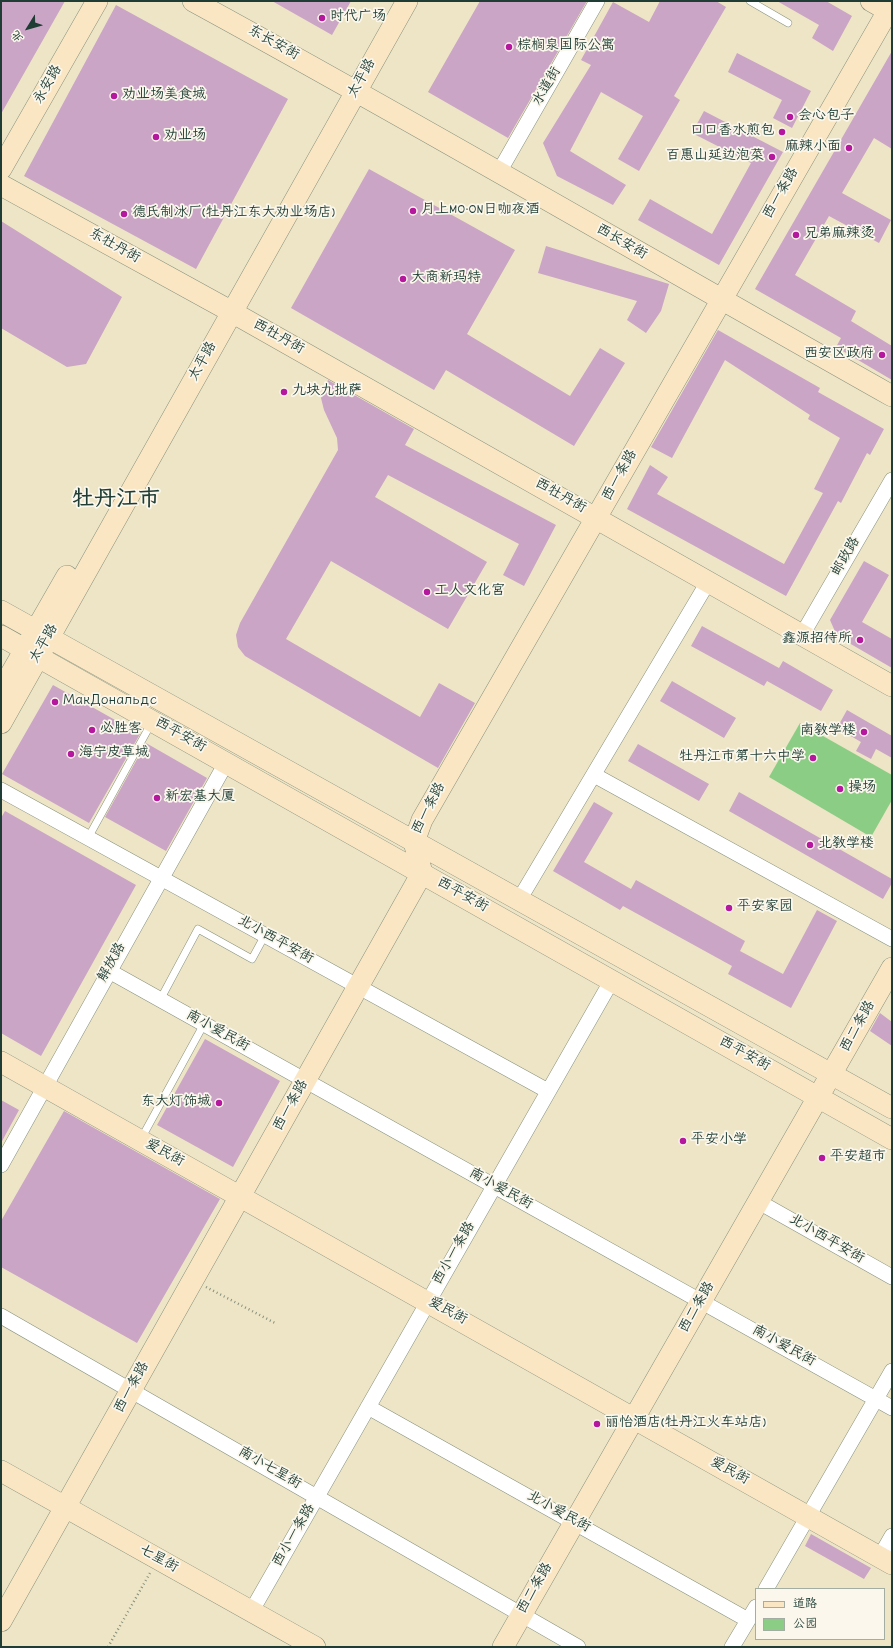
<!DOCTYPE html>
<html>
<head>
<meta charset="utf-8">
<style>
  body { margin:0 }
  #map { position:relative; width:893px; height:1648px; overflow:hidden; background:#eee5c6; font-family:Dekko,"LXGW WenKai TC",sans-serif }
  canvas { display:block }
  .frame { position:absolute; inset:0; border:2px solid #1f3d34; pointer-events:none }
  .legend { position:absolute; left:755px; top:1588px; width:130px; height:52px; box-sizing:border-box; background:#fbf7ec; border:1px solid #a3ada2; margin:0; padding:5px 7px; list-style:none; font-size:12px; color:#1f3d34 }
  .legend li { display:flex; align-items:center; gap:8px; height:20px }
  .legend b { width:20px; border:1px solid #a3ada2 }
  .north { position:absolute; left:8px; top:8px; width:40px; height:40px; -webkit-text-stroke:3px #fbf7ec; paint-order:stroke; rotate:233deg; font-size:11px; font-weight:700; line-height:16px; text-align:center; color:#1f3d34 }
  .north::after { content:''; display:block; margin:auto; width:14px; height:18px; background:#1f3d34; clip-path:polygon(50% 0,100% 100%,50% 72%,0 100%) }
</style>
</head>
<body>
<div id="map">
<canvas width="893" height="1648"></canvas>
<div class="frame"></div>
<ul class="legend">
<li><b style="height:5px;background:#fbe6c4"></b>道路</li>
<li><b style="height:11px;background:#8ccd85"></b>公园</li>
</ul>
<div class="north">北</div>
</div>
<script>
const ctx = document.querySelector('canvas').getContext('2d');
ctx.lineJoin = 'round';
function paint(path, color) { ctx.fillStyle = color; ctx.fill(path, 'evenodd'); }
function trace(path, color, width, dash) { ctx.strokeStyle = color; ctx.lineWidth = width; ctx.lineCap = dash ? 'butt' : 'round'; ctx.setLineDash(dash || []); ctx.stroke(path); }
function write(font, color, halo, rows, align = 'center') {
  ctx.font = font + ' Dekko,"LXGW WenKai TC",sans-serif'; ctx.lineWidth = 3.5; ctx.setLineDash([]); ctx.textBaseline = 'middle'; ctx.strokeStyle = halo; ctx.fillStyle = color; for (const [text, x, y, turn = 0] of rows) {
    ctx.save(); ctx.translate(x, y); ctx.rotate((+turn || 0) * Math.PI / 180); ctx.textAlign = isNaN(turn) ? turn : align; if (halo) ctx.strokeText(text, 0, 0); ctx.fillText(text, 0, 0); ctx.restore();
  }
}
const green = new Path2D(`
  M 800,723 L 892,775 L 892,800 L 871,837 L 769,777 Z`);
const building = new Path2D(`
  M 1,1 L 65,1 L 1,114 Z
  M 272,1 L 351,1 L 332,35 Z
  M 480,1 L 587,1 L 508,138 L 428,92 Z
  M 660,1 L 716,1 L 726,7 L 674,96 L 680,100 L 639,171 L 618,159 L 643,116 L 601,92 L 570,151 L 626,185 L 613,205 L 557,176 L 543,143 L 591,65 L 581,60 L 613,2 L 649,22 Z
  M 777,1 L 826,1 L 852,16 L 833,51 L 812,38 L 819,25 Z
  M 116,5 L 288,99 L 196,269 L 24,176 Z
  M 892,51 L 892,149 L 874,138 L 842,193 L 891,220 L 879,243 L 829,216 L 795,275 L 856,311 L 851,321 L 892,346 L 892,380 L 836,347 L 841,338 L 755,289 Z
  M 737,53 L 811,91 L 792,128 L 773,118 L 782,100 L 728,72 Z
  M 704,111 L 783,152 L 719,265 L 638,220 L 650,199 L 712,234 L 751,163 L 692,133 Z
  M 369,169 L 515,250 L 467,334 L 570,396 L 600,348 L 625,363 L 574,446 L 446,370 L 434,390 L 291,308 Z
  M 1,221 L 122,297 L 86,364 L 67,367 L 1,328 Z
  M 546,246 L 669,284 L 661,311 L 646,333 L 627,320 L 637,301 L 538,273 Z
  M 718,330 L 820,388 L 818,392 L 884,429 L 870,455 L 867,453 L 841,503 L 838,501 L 786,596 L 627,509 L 650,465 L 668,477 L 657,494 L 784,564 L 823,493 L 814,489 L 840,438 L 808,419 L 810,415 L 725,360 L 672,458 L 651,447 Z
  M 328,380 L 414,429 L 405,445 L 556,525 L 524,586 L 503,575 L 519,544 L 388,475 L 375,497 L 487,562 L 448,629 L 331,561 L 286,639 L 420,717 L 439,683 L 475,703 L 438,768 L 245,656 L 238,647 L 236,635 L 240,623 L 338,450 L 337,438 L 324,410 L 321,398 Z
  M 864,561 L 889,575 L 862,622 L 892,639 L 892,668 L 837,636 L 830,620 Z
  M 702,626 L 779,668 L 783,661 L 833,690 L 821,711 L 767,681 L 764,686 L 691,646 Z
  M 672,681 L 736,718 L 724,738 L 660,701 Z
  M 53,685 L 140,734 L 89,823 L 2,774 Z
  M 847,710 L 892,736 L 892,758 L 876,749 L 871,759 L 856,751 L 861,742 L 837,728 Z
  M 146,743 L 207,778 L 166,851 L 105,817 Z
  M 638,744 L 709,784 L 699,801 L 628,761 Z
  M 739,792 L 892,879 L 892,883 L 883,899 L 729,811 Z
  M 594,802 L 613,813 L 584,862 L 631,889 L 636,880 L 745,941 L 740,951 L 783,974 L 817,910 L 837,921 L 791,1008 L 728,974 L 732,966 L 623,906 L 620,910 L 553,871 Z
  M 5,811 L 136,885 L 41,1056 L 1,1033 L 1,818 Z
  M 880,1013 L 892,1022 L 892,1046 L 870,1031 Z
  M 205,1039 L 280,1081 L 233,1167 L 157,1125 Z
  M 1,1100 L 19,1110 L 1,1143 Z
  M 64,1111 L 220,1199 L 137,1343 L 1,1267 L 1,1221 Z
  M 811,1534 L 871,1568 L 864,1579 L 805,1546 Z`);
const path = new Path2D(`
  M 206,1287 L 275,1323
  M 108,1647 L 150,1573`);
const lane = new Path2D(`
  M 750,1 L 788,23
  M 88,838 L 152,722
  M 160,1000 L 198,929 L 252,959 L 265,935
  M 141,1139 L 204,1024`);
const street = new Path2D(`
  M 499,172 L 597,1
  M 802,635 L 892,480
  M 594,775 L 892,939
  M 1,790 L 548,1091
  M 519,900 L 708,582
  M 109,971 L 892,1408
  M 1,1165 L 226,763
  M 759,1202 L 892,1277
  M 1,1316 L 578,1647
  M 368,1407 L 748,1620
  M 880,1557 L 892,1536
  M 766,1589 L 892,1371
  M 251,1612 L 612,980
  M 732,1647 L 756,1607`);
const secondary = new Path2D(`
  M 193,1 C 428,129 659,265 892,396
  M 871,1 L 892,13
  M 1,169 L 97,1
  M 1,185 L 223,307 L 892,686
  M 1,611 L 892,1108
  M 1,636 L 892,1139
  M 1,691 L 67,576
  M 1,723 L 407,1
  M 1,1062 L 892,1564
  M 1,1471 L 315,1647
  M 1,1621 L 422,873 L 414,842 L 422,820 L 892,4
  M 503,1647 L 892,968`);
const markers = [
  [322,18,4,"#b5179e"],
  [509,47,4,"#b5179e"],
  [114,96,4,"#b5179e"],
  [790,117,4,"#b5179e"],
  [782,132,4,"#b5179e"],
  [156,137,4,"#b5179e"],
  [849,148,4,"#b5179e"],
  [772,157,4,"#b5179e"],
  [413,211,4,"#b5179e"],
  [124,214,4,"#b5179e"],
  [796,235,4,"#b5179e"],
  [403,279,4,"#b5179e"],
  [882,355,4,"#b5179e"],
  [284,392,4,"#b5179e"],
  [427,592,4,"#b5179e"],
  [860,640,4,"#b5179e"],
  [55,702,4,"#b5179e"],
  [92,730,4,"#b5179e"],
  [864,732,4,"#b5179e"],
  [71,754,4,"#b5179e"],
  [813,758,4,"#b5179e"],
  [840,789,4,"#b5179e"],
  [157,798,4,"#b5179e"],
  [810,845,4,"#b5179e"],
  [729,908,4,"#b5179e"],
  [219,1103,4,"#b5179e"],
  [683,1141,4,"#b5179e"],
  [822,1158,4,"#b5179e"],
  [597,1424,4,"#b5179e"]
];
const poiNames = [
  ["时代广场",330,18],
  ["棕榈泉国际公寓",517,47],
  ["劝业场美食城",122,96],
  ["会心包子",798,117],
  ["口口香水煎包",774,132,"right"],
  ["劝业场",164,137],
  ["麻辣小面",841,148,"right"],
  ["百惠山延边泡菜",764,157,"right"],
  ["月上MO·ON日咖夜酒",421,211],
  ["德氏制冰厂(牡丹江东大劝业场店)",132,214],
  ["兄弟麻辣烫",804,235],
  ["大商新玛特",411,279],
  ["西安区政府",874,355,"right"],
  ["九块九批萨",292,392],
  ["工人文化宫",435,592],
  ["鑫源招待所",852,640,"right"],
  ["МакДональдс",63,702],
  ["必胜客",100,730],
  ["南教学楼",856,732,"right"],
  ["海宁皮草城",79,754],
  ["牡丹江市第十六中学",805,758,"right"],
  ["操场",848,789],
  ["新宏基大厦",165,798],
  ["北教学楼",818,845],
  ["平安家园",737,908],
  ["东大灯饰城",211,1103,"right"],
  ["平安小学",691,1141],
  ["平安超市",830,1158],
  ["丽怡酒店(牡丹江火车站店)",605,1424]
];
const streetNames = [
  ["东长安街",273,44,29],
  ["太平路",363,79,-61],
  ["永安路",49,85,-60],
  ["水道街",548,87,-60],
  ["西一条路",782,194,-60],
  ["西长安街",621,243,30],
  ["东牡丹街",114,247,29],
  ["西牡丹街",278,338,29],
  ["太平路",204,362,-61],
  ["西一条路",621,476,-61],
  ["西牡丹街",560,497,29],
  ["邮政路",847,557,-60],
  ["太平路",45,644,-60],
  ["西平安街",180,736,29],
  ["西一条路",430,809,-63],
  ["西平安街",462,896,29],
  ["北小西平安街",275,941,29],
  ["解放路",113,963,-61],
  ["西二条路",859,1027,-61],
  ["南小爱民街",217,1032,29],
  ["西平安街",744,1055,29],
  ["西一条路",292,1106,-61],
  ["爱民街",164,1154,29],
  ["南小爱民街",500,1190,29],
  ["北小西平安街",826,1240,30],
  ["西小一条路",455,1254,-60],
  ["西二条路",698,1308,-60],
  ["爱民街",447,1312,29],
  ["南小爱民街",783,1347,29],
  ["西一条路",133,1388,-61],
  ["南小七星街",269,1469,30],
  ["爱民街",729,1472,29],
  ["北小爱民街",558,1513,29],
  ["西小一条路",295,1536,-60],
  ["七星街",158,1560,29],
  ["西二条路",536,1589,-60]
];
const townNames = [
  ["牡丹江市",116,502]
];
paint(green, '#8ccd85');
paint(building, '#caa5c5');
trace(lane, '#86917d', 8);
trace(street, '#86917d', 16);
trace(secondary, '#86917d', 22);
trace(path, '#86917d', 2.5, [1, 3]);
trace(lane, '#fff', 7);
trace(street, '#fff', 15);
trace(secondary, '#fbe6c4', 21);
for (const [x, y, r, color] of markers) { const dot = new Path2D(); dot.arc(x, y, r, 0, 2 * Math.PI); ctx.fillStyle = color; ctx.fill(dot); trace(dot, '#fbf7ec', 1.5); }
write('14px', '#1f3d34', '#fbf7ec', poiNames, 'left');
write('14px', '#1f3d34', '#fbf7ec', streetNames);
write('bold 22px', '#1f3d34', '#fbf7ec', townNames);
</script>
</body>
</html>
